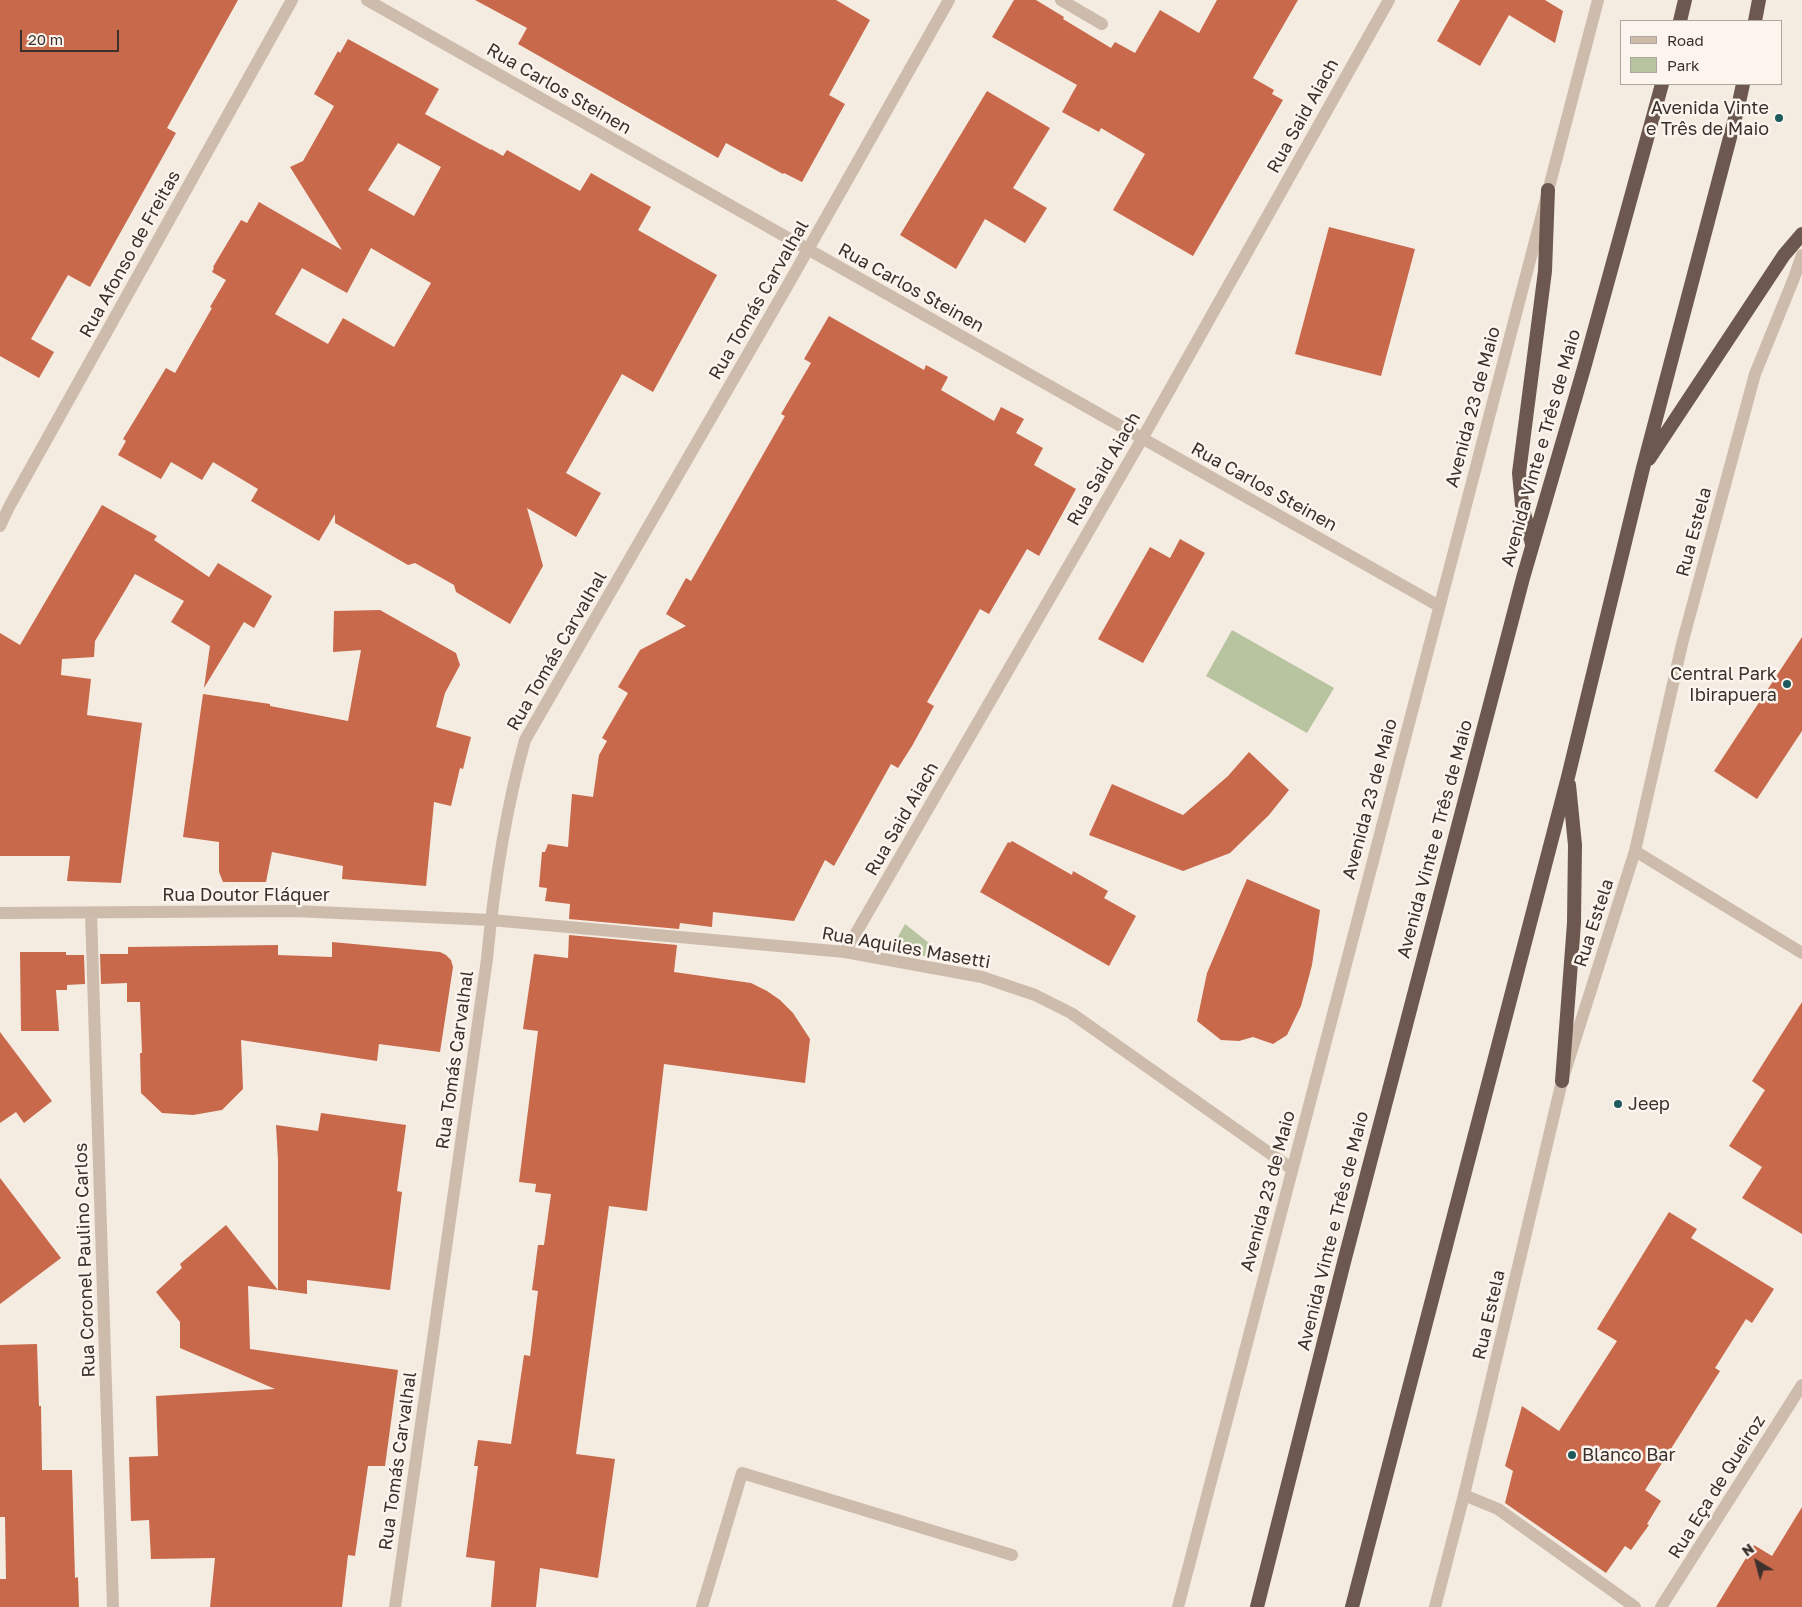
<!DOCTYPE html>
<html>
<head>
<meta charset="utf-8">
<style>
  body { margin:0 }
  #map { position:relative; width:1802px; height:1607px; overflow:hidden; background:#f4ebe1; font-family:"Golos Text",sans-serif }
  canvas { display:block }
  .legend { position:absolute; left:1620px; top:20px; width:162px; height:65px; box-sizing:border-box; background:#fbf5ee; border:1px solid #aea6a0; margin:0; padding:6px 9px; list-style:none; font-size:15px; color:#3b302b }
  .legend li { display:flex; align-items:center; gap:10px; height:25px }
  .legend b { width:25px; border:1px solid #aea6a0 }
  .north { position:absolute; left:1732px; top:1537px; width:50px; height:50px; -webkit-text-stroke:4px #fbf5ee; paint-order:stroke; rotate:323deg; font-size:14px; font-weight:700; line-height:20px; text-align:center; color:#3b302b }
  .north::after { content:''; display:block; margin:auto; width:18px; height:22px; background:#3b302b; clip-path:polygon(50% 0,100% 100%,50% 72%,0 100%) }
  .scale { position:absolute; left:20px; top:30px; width:99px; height:22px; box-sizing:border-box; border:2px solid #3b302b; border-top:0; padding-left:6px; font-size:15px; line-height:18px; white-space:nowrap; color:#3b302b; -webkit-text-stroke:4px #fbf5ee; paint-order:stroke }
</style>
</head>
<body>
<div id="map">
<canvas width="1802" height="1607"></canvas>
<ul class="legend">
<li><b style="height:6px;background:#cdbbac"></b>Road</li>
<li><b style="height:14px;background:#b8c4a0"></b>Park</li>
</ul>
<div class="north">N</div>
<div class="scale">20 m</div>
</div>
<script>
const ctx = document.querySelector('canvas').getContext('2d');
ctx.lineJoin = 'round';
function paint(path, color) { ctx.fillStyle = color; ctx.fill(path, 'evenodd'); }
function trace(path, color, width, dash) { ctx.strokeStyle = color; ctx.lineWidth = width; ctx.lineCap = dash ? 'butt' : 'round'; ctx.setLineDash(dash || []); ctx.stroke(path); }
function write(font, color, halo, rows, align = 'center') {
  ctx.font = font + ' "Golos Text",sans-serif'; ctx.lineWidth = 5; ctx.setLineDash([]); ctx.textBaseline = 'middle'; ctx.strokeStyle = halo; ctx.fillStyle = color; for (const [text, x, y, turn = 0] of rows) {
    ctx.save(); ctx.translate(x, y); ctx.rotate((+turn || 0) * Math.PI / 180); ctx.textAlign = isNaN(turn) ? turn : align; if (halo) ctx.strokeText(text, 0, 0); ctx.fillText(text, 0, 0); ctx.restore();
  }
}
const green = new Path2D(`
  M 1232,630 L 1334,688 L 1307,733 L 1206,676 Z
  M 905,924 L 948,958 L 889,953 Z`);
const building = new Path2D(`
  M 0,0 L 238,0 L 167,128 L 176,133 L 90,287 L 68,275 L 31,339 L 54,352 L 39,378 L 0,356 Z
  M 475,0 L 836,0 L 870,20 L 829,95 L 845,104 L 802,182 L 784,173 L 783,174 L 726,143 L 718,158 L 518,44 L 527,28 Z
  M 1014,0 L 1036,0 L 1064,17 L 1063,19 L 1111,48 L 1115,42 L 1135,53 L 1160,10 L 1199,33 L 1217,0 L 1298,0 L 1253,78 L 1274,90 L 1272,94 L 1283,100 L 1193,256 L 1113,210 L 1145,154 L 1101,128 L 1099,132 L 1062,112 L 1077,85 L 992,37 Z
  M 1460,0 L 1545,0 L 1563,11 L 1555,43 L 1509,15 L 1480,66 L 1437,41 Z
  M 348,39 L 439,89 L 425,114 L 491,150 L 491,149 L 503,156 L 507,150 L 580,191 L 591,173 L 651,207 L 638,230 L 717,275 L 653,392 L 622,374 L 566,473 L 601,493 L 576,537 L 527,508 L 543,566 L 510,624 L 456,592 L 454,585 L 415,563 L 408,565 L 335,523 L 335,514 L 319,541 L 251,501 L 258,489 L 213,462 L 202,480 L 171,462 L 161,479 L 118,455 L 126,441 L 123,439 L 166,368 L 175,373 L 212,308 L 210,307 L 226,280 L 212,272 L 214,268 L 213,267 L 241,220 L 247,223 L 259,202 L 342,250 L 290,167 L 303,161 L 334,106 L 314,94 L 338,51 L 340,53 ZM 398,143 L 441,167 L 414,216 L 368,190 ZM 371,248 L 431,283 L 394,347 L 343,318 L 328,344 L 275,314 L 302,268 L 347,293 Z
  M 987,91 L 1050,128 L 1013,188 L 1047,208 L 1025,243 L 985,219 L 956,269 L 900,235 Z
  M 1329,227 L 1415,249 L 1381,376 L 1295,354 Z
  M 829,316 L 924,370 L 926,365 L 948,377 L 941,390 L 994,421 L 1001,407 L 1024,419 L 1016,433 L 1043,448 L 1034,465 L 1076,489 L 1039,556 L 1027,549 L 989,614 L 980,609 L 927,702 L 934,706 L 912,746 L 898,768 L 891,764 L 834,866 L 825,860 L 794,921 L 713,912 L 712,927 L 680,923 L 679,929 L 569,919 L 570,904 L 545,901 L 547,888 L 539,887 L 542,852 L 545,852 L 548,844 L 568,847 L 572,794 L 593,797 L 599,755 L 607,741 L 602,738 L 628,693 L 618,687 L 640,650 L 686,626 L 666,614 L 686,578 L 691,581 L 785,416 L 781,414 L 811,363 L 804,359 Z
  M 102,505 L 157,536 L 154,540 L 209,577 L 218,563 L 272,596 L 254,628 L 244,622 L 204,688 L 210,646 L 171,622 L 184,601 L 135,574 L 95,641 L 94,657 L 62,659 L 61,675 L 91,679 L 87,715 L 142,723 L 121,883 L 67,881 L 70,856 L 0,856 L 0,633 L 20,645 Z
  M 1180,539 L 1205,553 L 1143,663 L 1098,639 L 1150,547 L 1170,558 Z
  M 380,610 L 456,653 L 460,665 L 445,693 L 436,727 L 471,737 L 463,769 L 460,768 L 451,806 L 434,802 L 426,886 L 342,879 L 343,866 L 272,852 L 266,882 L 223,882 L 219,872 L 219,842 L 183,837 L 203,694 L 270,704 L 270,706 L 348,721 L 361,650 L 333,652 L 334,611 Z
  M 1802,637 L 1802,731 L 1757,799 L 1714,771 Z
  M 1249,752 L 1289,790 L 1269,815 L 1230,853 L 1183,871 L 1089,835 L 1112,784 L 1183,815 L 1228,776 Z
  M 1012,841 L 1072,875 L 1073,871 L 1108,891 L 1104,898 L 1136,916 L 1109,966 L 980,892 L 1008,842 L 1010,843 Z
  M 1247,879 L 1320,910 L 1312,965 L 1301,1006 L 1287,1035 L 1273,1044 L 1253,1037 L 1239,1041 L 1221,1040 L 1197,1021 L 1207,973 Z
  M 569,935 L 677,945 L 674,972 L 751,983 L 767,991 L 780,1000 L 793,1013 L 810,1039 L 805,1083 L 664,1064 L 647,1211 L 609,1206 L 576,1454 L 615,1459 L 598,1578 L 540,1568 L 536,1607 L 491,1607 L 495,1561 L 466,1557 L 478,1466 L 474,1466 L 478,1440 L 511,1444 L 524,1355 L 530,1356 L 538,1291 L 532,1290 L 538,1245 L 544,1245 L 551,1194 L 535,1192 L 536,1184 L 519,1182 L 538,1031 L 523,1029 L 534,954 L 568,958 Z
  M 332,942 L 440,952 L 446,955 L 451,960 L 453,967 L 440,1052 L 379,1044 L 377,1061 L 241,1040 L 243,1089 L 222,1110 L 193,1115 L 162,1113 L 141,1093 L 140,1053 L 142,1053 L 140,1002 L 127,1002 L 127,983 L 101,984 L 100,954 L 128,954 L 128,947 L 278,945 L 278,955 L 332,957 Z
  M 20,952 L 66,952 L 66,955 L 84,955 L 85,984 L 67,985 L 67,990 L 56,990 L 59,1031 L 21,1031 Z
  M 1802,1002 L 1802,1234 L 1742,1198 L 1762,1167 L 1729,1146 L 1765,1090 L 1752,1081 Z
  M 0,1032 L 52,1101 L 24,1123 L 16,1112 L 0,1123 Z
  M 321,1113 L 406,1125 L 397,1191 L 402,1192 L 390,1290 L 307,1280 L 307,1294 L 278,1290 L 278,1160 L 276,1125 L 318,1131 Z
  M 0,1178 L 61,1258 L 0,1304 Z
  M 1669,1212 L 1697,1229 L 1691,1238 L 1774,1289 L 1752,1323 L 1746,1319 L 1715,1368 L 1720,1371 L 1645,1490 L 1661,1501 L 1647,1524 L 1649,1525 L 1631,1550 L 1625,1546 L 1606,1573 L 1505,1503 L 1513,1471 L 1505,1466 L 1522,1406 L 1559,1431 L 1617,1341 L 1597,1329 Z
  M 226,1225 L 278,1290 L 248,1286 L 250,1349 L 398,1370 L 385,1466 L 368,1466 L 355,1556 L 348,1555 L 342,1607 L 210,1607 L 215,1558 L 151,1559 L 149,1520 L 131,1521 L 129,1457 L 158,1456 L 156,1396 L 275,1389 L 180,1348 L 180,1322 L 156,1292 L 182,1268 L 180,1264 Z
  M 37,1344 L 39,1406 L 41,1406 L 42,1470 L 72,1470 L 75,1578 L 78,1577 L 79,1607 L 0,1607 L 0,1579 L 6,1579 L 5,1517 L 0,1517 L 0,1345 Z
  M 1802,1507 L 1802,1607 L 1716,1607 L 1754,1545 L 1772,1556 Z`);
const service = new Path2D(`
  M 1061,0 L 1102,24
  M 702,1607 L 742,1473 L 1012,1555`);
const pedestrian = new Path2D(`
  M 1464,1495 L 1498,1509 L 1635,1607`);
const minor = new Path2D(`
  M 367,0 L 1439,606
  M 0,526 L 10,505 L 292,0
  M 1635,851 L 1802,953
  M 0,913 L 295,911 L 491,920 L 845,952 L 982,977 L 1035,995 L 1071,1013 L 1292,1169
  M 91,913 L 113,1607
  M 845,952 L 1142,439 L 1389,0
  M 395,1607 L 487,959 C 494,885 505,812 525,740 L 789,283 L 949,0
  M 1178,1607 L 1598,0
  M 1435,1607 L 1464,1495 L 1562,1081 L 1635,851 L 1682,644 L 1755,374 L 1794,278 L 1802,255
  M 1661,1607 L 1802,1385`);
const trunk = new Path2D(`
  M 1680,21 L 1685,0
  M 1755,21 L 1759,0
  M 1649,459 L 1784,255 L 1802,234
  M 1532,544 L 1522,505 L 1519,473 L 1545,271 L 1548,190
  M 1562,1081 L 1574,923 L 1575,845 L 1569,785
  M 1257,1607 L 1344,1262 L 1523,578 L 1584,368 L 1662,84
  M 1352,1607 L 1568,777 L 1643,468 L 1738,107 L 1743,84`);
const markers = [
  [1779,118,5,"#1f5a5e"],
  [1787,684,5,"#1f5a5e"],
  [1618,1104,5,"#1f5a5e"],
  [1572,1455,5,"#1f5a5e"]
];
const streetNames = [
  ["Rua Carlos Steinen",559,89,30],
  ["Rua Said Aiach",1303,116,-61],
  ["Rua Afonso de Freitas",130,254,-61],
  ["Rua Carlos Steinen",911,288,29],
  ["Rua Tomás Carvalhal",759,300,-60],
  ["Avenida 23 de Maio",1473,407,-75],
  ["Avenida Vinte e Três de Maio",1541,448,-74],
  ["Rua Said Aiach",1104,469,-60],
  ["Rua Carlos Steinen",1264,487,29],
  ["Rua Estela",1694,532,-75],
  ["Rua Tomás Carvalhal",557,651,-60],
  ["Avenida 23 de Maio",1370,799,-75],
  ["Rua Said Aiach",902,819,-60],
  ["Avenida Vinte e Três de Maio",1435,839,-75],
  ["Rua Doutor Fláquer",246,895],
  ["Rua Estela",1594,923,-72],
  ["Rua Aquiles Masetti",906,948,10],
  ["Rua Tomás Carvalhal",455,1060,-82],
  ["Avenida 23 de Maio",1268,1191,-75],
  ["Avenida Vinte e Três de Maio",1333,1231,-76],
  ["Rua Coronel Paulino Carlos",85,1260,-92],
  ["Rua Estela",1489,1315,-77],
  ["Rua Tomás Carvalhal",398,1461,-82],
  ["Rua Eça de Queiroz",1717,1487,-58]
];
const poiNames = [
  ["Avenida Vinte",1769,108],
  ["e Três de Maio",1769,129],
  ["Central Park",1777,674],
  ["Ibirapuera",1777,695],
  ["Jeep",1628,1104,"left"],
  ["Blanco Bar",1582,1455,"left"]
];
paint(green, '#b8c4a0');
paint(building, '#c8694b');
trace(service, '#cdbbac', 12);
trace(pedestrian, '#cdbbac', 12);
trace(minor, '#cdbbac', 12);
trace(trunk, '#6c584f', 14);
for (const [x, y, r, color] of markers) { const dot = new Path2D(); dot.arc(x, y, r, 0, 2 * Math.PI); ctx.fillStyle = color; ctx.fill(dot); trace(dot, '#fbf5ee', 2); }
write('18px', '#3b302b', '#fbf5ee', streetNames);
write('18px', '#3b302b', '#fbf5ee', poiNames, 'right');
</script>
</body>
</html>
